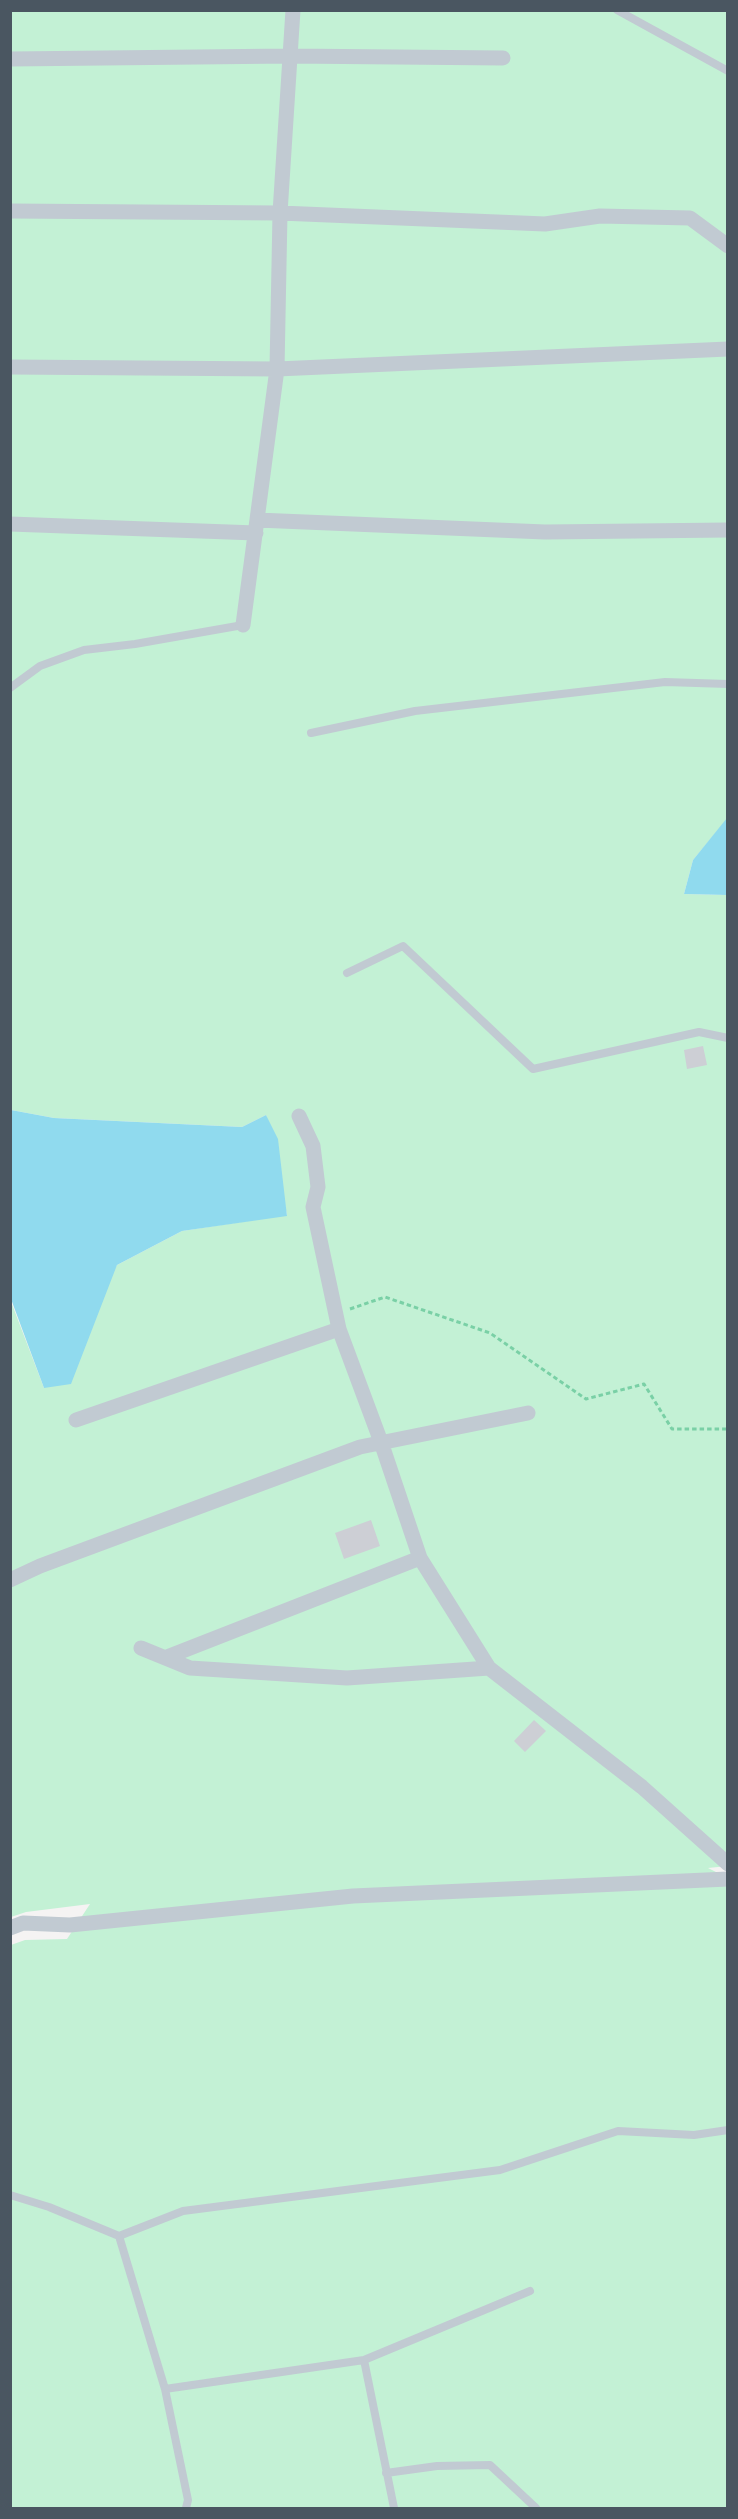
<!DOCTYPE html>
<html>
<head>
<meta charset="utf-8">
<style>
  body { margin:0 }
  #map { position:relative; width:738px; height:2519px; overflow:hidden; background:#f5f3f3; font-family:"Fira Sans",sans-serif }
  canvas { display:block }
  .frame { position:absolute; inset:0; border:12px solid #4a5661; pointer-events:none }
</style>
</head>
<body>
<div id="map">
<canvas width="738" height="2519"></canvas>
<div class="frame"></div>
</div>
<script>
const ctx = document.querySelector('canvas').getContext('2d');
ctx.lineJoin = 'round';
function paint(path, color) { ctx.fillStyle = color; ctx.fill(path, 'evenodd'); }
function trace(path, color, width, dash) { ctx.strokeStyle = color; ctx.lineWidth = width; ctx.lineCap = dash ? 'butt' : 'round'; ctx.setLineDash(dash || []); ctx.stroke(path); }
const green = new Path2D(`
  M 11,11 L 727,11 L 728,818 L 693,860 L 684,894 L 728,895 L 728,1866 L 708,1868 L 728,1878 L 727,2508 L 11,2508 L 11,1945 L 25,1940 L 67,1939 L 90,1904 L 26,1912 L 11,1917 L 10,1299 L 44,1388 L 117,1265 L 182,1231 L 287,1215 L 266,1115 L 242,1127 L 54,1118 L 11,1110 Z`);
const water = new Path2D(`
  M 727,818 L 727,895 L 684,894 L 693,860 Z
  M 11,1110 L 54,1118 L 242,1127 L 266,1115 L 278,1139 L 287,1216 L 182,1231 L 117,1265 L 71,1384 L 44,1388 L 11,1299 Z`);
const building = new Path2D(`
  M 703,1046 L 707,1065 L 687,1069 L 684,1050 Z
  M 371,1520 L 380,1546 L 344,1559 L 335,1533 Z
  M 534,1720 L 546,1731 L 525,1752 L 514,1741 Z`);
const path = new Path2D(`
  M 350,1309 L 385,1297 L 490,1333 L 586,1399 L 644,1384 L 672,1429 L 728,1429`);
const lane = new Path2D(`
  M 617,10 L 728,71
  M 10,688 L 40,666 L 84,650 L 135,644 L 243,625
  M 311,733 L 415,711 L 665,682 L 728,684
  M 347,973 L 403,946 L 533,1069 L 699,1032 L 728,1038
  M 10,2195 L 49,2207 L 119,2236 L 183,2211 L 500,2170 L 618,2131 L 694,2135 L 728,2130
  M 119,2236 L 165,2389 L 188,2500 L 186,2508
  M 364,2360 L 394,2508
  M 165,2389 L 364,2360 L 530,2291
  M 386,2473 L 437,2466 L 490,2465 L 536,2508`);
const street = new Path2D(`
  M 293,10 L 280,213 L 277,369 L 728,349
  M 10,59 L 290,56 L 503,58
  M 10,211 L 280,213 L 545,224 L 600,216 L 690,218 L 728,246
  M 10,367 L 277,369 L 243,625
  M 257,520 L 545,532 L 728,530
  M 10,524 L 256,533
  M 299,1116 L 313,1146 L 318,1187 L 313,1207 L 339,1329 L 381,1442 L 420,1558 L 489,1668 L 642,1787 L 728,1864
  M 76,1420 L 339,1329
  M 10,1580 L 40,1566 L 360,1447 L 528,1413
  M 141,1648 L 190,1668 L 347,1678 L 489,1668
  M 167,1657 L 420,1558
  M 10,1928 L 23,1923 L 70,1925 L 353,1896 L 728,1879`);
paint(green, '#c3f1d5');
paint(water, '#90daee');
paint(building, '#cdcfd5');
trace(path, '#7ad0a6', 3, [4.5, 3]);
trace(lane, '#c1cad2', 8);
trace(street, '#c1cad2', 15);
</script>
</body>
</html>
